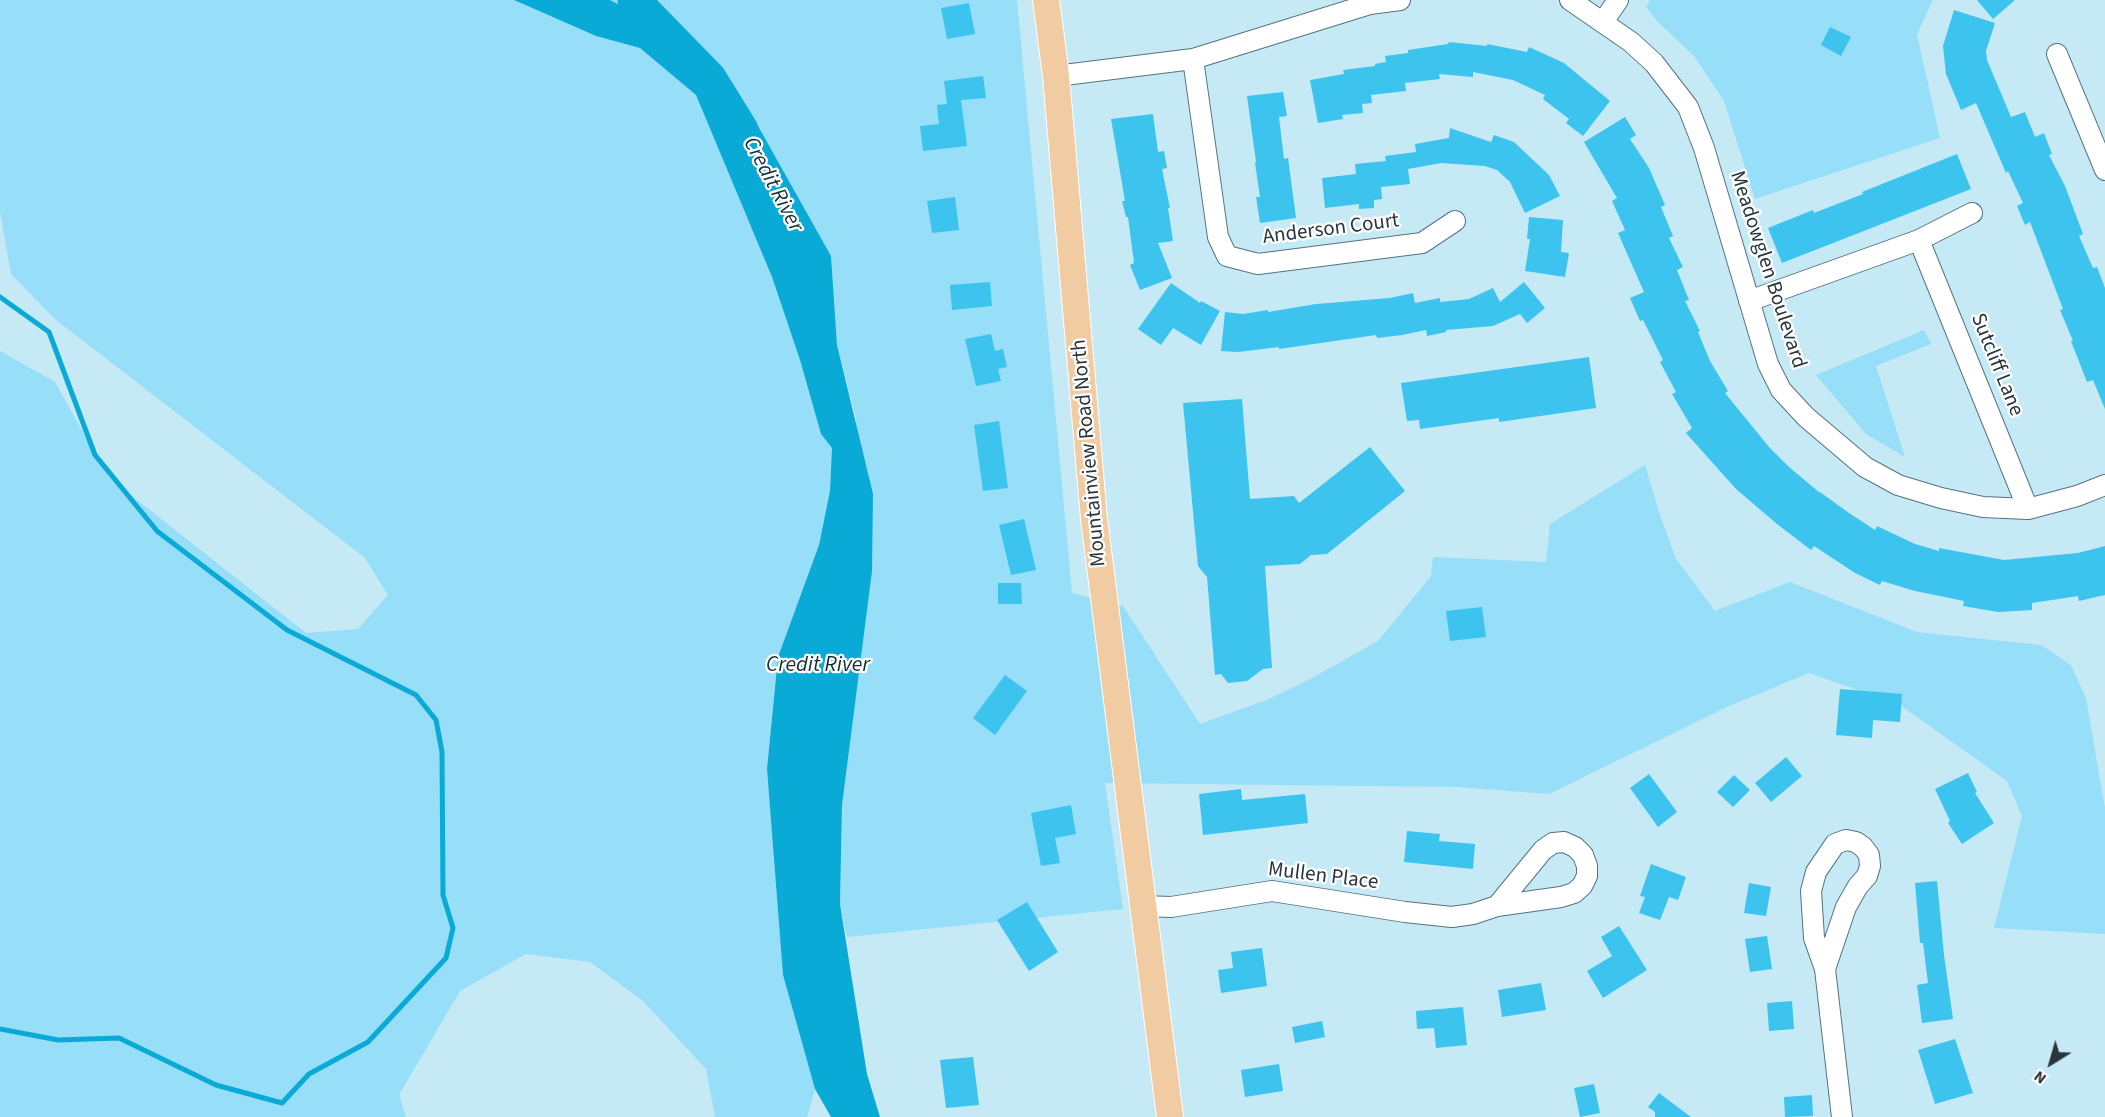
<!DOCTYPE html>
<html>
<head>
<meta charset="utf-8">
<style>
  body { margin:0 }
  #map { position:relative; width:2105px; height:1117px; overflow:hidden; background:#c6e9f6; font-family:"Source Sans 3",sans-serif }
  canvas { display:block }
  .north { position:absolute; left:2021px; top:1033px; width:60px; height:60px; -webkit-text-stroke:4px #fff; paint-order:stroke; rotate:217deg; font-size:16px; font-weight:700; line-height:24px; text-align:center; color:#29363c }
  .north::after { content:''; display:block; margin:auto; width:21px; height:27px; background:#29363c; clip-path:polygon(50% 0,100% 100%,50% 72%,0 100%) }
</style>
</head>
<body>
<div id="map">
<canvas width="2105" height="1117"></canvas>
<div class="north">N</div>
</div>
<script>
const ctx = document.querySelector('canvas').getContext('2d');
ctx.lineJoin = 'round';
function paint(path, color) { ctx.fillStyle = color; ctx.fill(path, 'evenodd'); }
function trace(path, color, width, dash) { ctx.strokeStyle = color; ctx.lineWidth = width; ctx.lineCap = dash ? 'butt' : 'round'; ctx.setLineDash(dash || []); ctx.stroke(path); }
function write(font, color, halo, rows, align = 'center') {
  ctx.font = font + ' "Source Sans 3",sans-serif'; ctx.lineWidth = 4.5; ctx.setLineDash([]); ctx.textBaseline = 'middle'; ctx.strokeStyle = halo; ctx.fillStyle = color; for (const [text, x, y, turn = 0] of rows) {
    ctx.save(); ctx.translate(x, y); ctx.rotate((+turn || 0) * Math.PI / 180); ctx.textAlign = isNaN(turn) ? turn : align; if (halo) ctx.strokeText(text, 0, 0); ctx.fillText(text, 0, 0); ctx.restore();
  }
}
const green = new Path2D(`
  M 0,0 L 514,0 L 596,36 L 640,48 L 696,95 L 772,277 L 800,360 L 821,434 L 833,448 L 830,491 L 819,545 L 778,657 L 767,769 L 783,975 L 815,1089 L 807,1117 L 715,1117 L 706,1069 L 643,1001 L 590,962 L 526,954 L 460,991 L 399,1095 L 406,1117 L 0,1117 L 0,351 L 55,382 L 89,443 L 132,496 L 306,633 L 358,629 L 388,595 L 365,558 L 56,320 L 11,274 L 0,212 Z
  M 610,0 L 1017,0 L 1072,593 L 1123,606 L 1200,724 L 1269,699 L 1310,679 L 1378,641 L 1431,576 L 1433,557 L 1546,562 L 1550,524 L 1645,465 L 1660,515 L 1676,559 L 1715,611 L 1790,582 L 1917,632 L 2041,645 L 2071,665 L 2086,698 L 2105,808 L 2105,934 L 1994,928 L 2022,816 L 2007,781 L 1900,705 L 1809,673 L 1727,707 L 1549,794 L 1458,787 L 1105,783 L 1123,909 L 847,937 L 840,904 L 842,805 L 859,665 L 856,418 L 837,345 L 831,256 L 624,7 Z
  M 1650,0 L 1933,0 L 1917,34 L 1940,138 L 1755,199 L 1724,101 L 1694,56 L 1657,21 L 1646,7 Z
  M 1924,330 L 1931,344 L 1876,366 L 1905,457 L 1866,434 L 1816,375 Z`);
const water = new Path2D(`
  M 514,0 L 610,0 L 624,7 L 758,126 L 831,256 L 837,345 L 873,494 L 872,571 L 842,805 L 840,904 L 867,1074 L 880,1117 L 831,1117 L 815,1089 L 783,975 L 767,769 L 778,657 L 819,545 L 830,491 L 832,448 L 821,434 L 800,360 L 772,277 L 696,95 L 640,48 L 596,36 Z`);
const stream = new Path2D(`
  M 0,297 L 49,332 L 95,455 L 157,531 L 287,630 L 416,695 L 436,720 L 442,752 L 443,895 L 453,928 L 446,958 L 368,1042 L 309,1074 L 282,1103 L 216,1085 L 119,1038 L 58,1040 L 0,1029`);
const river = new Path2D(`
  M 634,0 L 710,78 L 742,130`);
const building = new Path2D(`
  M 1977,0 L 2015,0 L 1993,19 Z
  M 969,3 L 975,34 L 947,39 L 941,8 Z
  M 1954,10 L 1995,23 L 1986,51 L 1987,60 L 2011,117 L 2025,112 L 2035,137 L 2044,133 L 2052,154 L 2049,155 L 2065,186 L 2083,234 L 2079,236 L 2093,268 L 2097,267 L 2105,288 L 2105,409 L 2093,380 L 2087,382 L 2071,341 L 2073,341 L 2060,310 L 2063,309 L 2030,222 L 2025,225 L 2017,206 L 2023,203 L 2008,171 L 2006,173 L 1976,103 L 1961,110 L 1946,74 L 1943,46 Z
  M 1830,27 L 1851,37 L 1841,56 L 1821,45 Z
  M 1449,42 L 1487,46 L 1487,44 L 1527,52 L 1529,47 L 1564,63 L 1610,101 L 1583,136 L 1566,123 L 1569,119 L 1543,99 L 1545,95 L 1513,80 L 1473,72 L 1473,77 L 1439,74 L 1440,79 L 1405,83 L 1406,91 L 1371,95 L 1372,103 L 1362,104 L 1363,113 L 1342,115 L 1343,119 L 1318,123 L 1310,80 L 1344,74 L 1343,70 L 1375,66 L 1375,64 L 1386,62 L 1385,56 L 1408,53 L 1408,50 L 1448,44 Z
  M 983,76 L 986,98 L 961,100 L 967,146 L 923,151 L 920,126 L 939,124 L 937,105 L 947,104 L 944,81 Z
  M 1283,92 L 1287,116 L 1279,117 L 1284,159 L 1288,158 L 1296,218 L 1260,223 L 1256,197 L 1260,197 L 1255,163 L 1256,162 L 1247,96 Z
  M 1153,114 L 1158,152 L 1164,151 L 1167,168 L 1162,169 L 1170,208 L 1168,208 L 1173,241 L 1158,243 L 1172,278 L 1140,290 L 1130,265 L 1134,263 L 1128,217 L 1126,217 L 1122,201 L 1125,201 L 1111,119 Z
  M 1625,117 L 1636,135 L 1630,139 L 1649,168 L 1665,205 L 1661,207 L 1673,236 L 1669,238 L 1683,267 L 1677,270 L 1689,300 L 1685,301 L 1700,331 L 1698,332 L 1710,361 L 1728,391 L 1725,393 L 1769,447 L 1789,467 L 1820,493 L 1820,492 L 1849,513 L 1875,530 L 1877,526 L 1915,544 L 1939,551 L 1939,548 L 2004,560 L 2078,553 L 2105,546 L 2105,595 L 2079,601 L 2078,596 L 2032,603 L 2032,610 L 1998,612 L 1963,606 L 1964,601 L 1915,591 L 1882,581 L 1880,585 L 1855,573 L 1814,546 L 1811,550 L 1777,524 L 1736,489 L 1686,433 L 1692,428 L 1672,394 L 1676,392 L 1660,362 L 1663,360 L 1643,320 L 1640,321 L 1630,298 L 1644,292 L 1618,233 L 1625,230 L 1612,201 L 1617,198 L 1584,142 Z
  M 1450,128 L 1491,142 L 1494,135 L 1514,142 L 1549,175 L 1560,196 L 1525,213 L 1510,182 L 1497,170 L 1485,166 L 1441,163 L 1408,169 L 1410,184 L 1381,187 L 1382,199 L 1374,200 L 1374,208 L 1359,209 L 1359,204 L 1325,208 L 1322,178 L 1356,174 L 1355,164 L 1386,161 L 1385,156 L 1416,152 L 1415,144 L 1449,138 Z
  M 1957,154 L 1971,189 L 1782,263 L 1768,228 L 1813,210 L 1814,213 L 1863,194 L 1862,192 Z
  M 955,197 L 959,230 L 932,233 L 927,201 Z
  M 1529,217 L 1563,220 L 1561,252 L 1569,253 L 1565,277 L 1525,271 L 1530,239 L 1527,239 Z
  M 990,282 L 992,306 L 952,310 L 950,285 Z
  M 1524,282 L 1545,308 L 1527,323 L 1520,314 L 1493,326 L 1446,330 L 1446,332 L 1427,336 L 1426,330 L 1402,335 L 1377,338 L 1376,335 L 1279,349 L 1279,347 L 1238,352 L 1221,351 L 1225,312 L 1243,314 L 1268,310 L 1268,312 L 1316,304 L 1390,298 L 1413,293 L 1415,303 L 1440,298 L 1440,302 L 1469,299 L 1493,288 L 1500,302 Z
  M 1171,283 L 1200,303 L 1201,301 L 1220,311 L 1201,345 L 1173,328 L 1161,345 L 1138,329 Z
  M 991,334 L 995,351 L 1003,349 L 1007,367 L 998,369 L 1001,381 L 976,386 L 965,339 Z
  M 1589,357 L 1596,408 L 1499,422 L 1499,418 L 1420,429 L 1419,420 L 1407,421 L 1401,383 Z
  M 1242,399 L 1250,499 L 1294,496 L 1299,503 L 1370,447 L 1405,491 L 1327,554 L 1311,555 L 1300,564 L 1265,566 L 1272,668 L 1263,669 L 1247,681 L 1228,683 L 1221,674 L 1215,675 L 1207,577 L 1198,566 L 1183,403 Z
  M 999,421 L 1008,488 L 983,491 L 974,425 Z
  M 1024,519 L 1036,570 L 1011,575 L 999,525 Z
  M 998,583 L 1021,583 L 1022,604 L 998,604 Z
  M 1482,607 L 1486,637 L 1450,641 L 1446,611 Z
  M 1005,675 L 1027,691 L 995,735 L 973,718 Z
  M 1840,689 L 1902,694 L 1900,722 L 1873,720 L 1872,738 L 1836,735 Z
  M 1786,757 L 1802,776 L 1771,802 L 1755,783 Z
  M 1968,773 L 1977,792 L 1975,793 L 1994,823 L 1962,844 L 1948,823 L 1950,821 L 1935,789 Z
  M 1649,774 L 1677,812 L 1658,827 L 1630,788 Z
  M 1734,775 L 1750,790 L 1733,807 L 1717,792 Z
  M 1241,789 L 1242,800 L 1305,794 L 1308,823 L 1203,835 L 1199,794 Z
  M 1071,805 L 1076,834 L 1055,838 L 1060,863 L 1041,866 L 1031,813 Z
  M 1407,831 L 1440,834 L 1439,841 L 1475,844 L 1473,869 L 1404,862 Z
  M 1651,864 L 1686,877 L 1678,900 L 1669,897 L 1660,920 L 1639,913 L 1645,897 L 1640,896 Z
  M 1937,881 L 1944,955 L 1953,1019 L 1922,1023 L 1917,985 L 1928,983 L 1923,943 L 1920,943 L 1915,883 Z
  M 1749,883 L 1771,887 L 1766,916 L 1744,913 Z
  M 1027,902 L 1058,952 L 1029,971 L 997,920 Z
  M 1619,926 L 1647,970 L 1603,998 L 1587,971 L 1612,956 L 1601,937 Z
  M 1767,936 L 1772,969 L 1750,972 L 1745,939 Z
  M 1262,948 L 1267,986 L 1221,993 L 1218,970 L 1233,968 L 1231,952 Z
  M 1541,983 L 1546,1010 L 1502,1017 L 1498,990 Z
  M 1792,1001 L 1794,1029 L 1769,1031 L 1767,1003 Z
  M 1463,1007 L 1467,1045 L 1436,1048 L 1434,1028 L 1417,1029 L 1416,1011 Z
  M 1322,1021 L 1325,1037 L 1295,1043 L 1292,1027 Z
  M 1955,1039 L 1973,1093 L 1935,1104 L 1918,1050 Z
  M 973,1057 L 979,1105 L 946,1108 L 940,1060 Z
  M 1279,1064 L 1283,1091 L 1245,1097 L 1241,1070 Z
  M 1594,1084 L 1600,1113 L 1580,1117 L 1574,1088 Z
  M 1659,1093 L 1691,1117 L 1655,1117 L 1655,1112 L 1648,1107 Z
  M 1812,1095 L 1813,1116 L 1785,1117 L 1784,1097 Z`);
const minor = new Path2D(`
  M 1570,0 L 1631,42 L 1654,63 L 1688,107 L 1704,148 L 1768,364 L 1781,390 L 1806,417 L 1865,467 L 1898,485 L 1941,498 L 1983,507 L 2028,509 L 2077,496 L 2105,485
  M 1603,22 L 1618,0
  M 2057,54 L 2105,170
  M 1193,59 L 1218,237 L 1227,256 L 1258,264 L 1422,243 L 1455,221
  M 1056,76 L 1193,59 L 1370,4 L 1400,0
  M 1919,240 L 2028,509
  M 1749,301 L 1919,240 L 1972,213
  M 1142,906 L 1171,907 L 1272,891 L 1405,912 L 1452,917 L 1473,914 L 1497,906 L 1561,897 L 1574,893 L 1582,886 L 1587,876 L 1587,866 L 1583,855 L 1575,847 L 1564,842 L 1553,843 L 1543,850 L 1497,906
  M 1825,969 L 1846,907 L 1858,886 L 1867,876 L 1870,866 L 1869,855 L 1863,847 L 1856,842 L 1846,840 L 1835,844 L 1816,872 L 1811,891 L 1814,938 L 1825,969 L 1842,1117`);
const major = new Path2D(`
  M 1046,0 L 1056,76 L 1094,519 L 1170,1117`);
const streetNames = [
  ["Anderson Court",1331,230,-7],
  ["Meadowglen Boulevard",1767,270,72],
  ["Sutcliff Lane",1996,365,68],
  ["Mountainview Road North",1090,453,-95],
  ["Mullen Place",1323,877,7]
];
const waterNames = [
  ["Credit River",772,185,62],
  ["Credit River",818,666]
];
paint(green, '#97def9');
paint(water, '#09aad5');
trace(stream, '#09aad5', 5);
trace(river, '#09aad5', 33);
paint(building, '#3cc4ef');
trace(minor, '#54737f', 22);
trace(major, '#fff', 28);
trace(minor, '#fff', 20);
trace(major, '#f1cca3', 26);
write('21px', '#29363c', '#fff', streetNames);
write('italic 22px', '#182e36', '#fff', waterNames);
</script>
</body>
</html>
